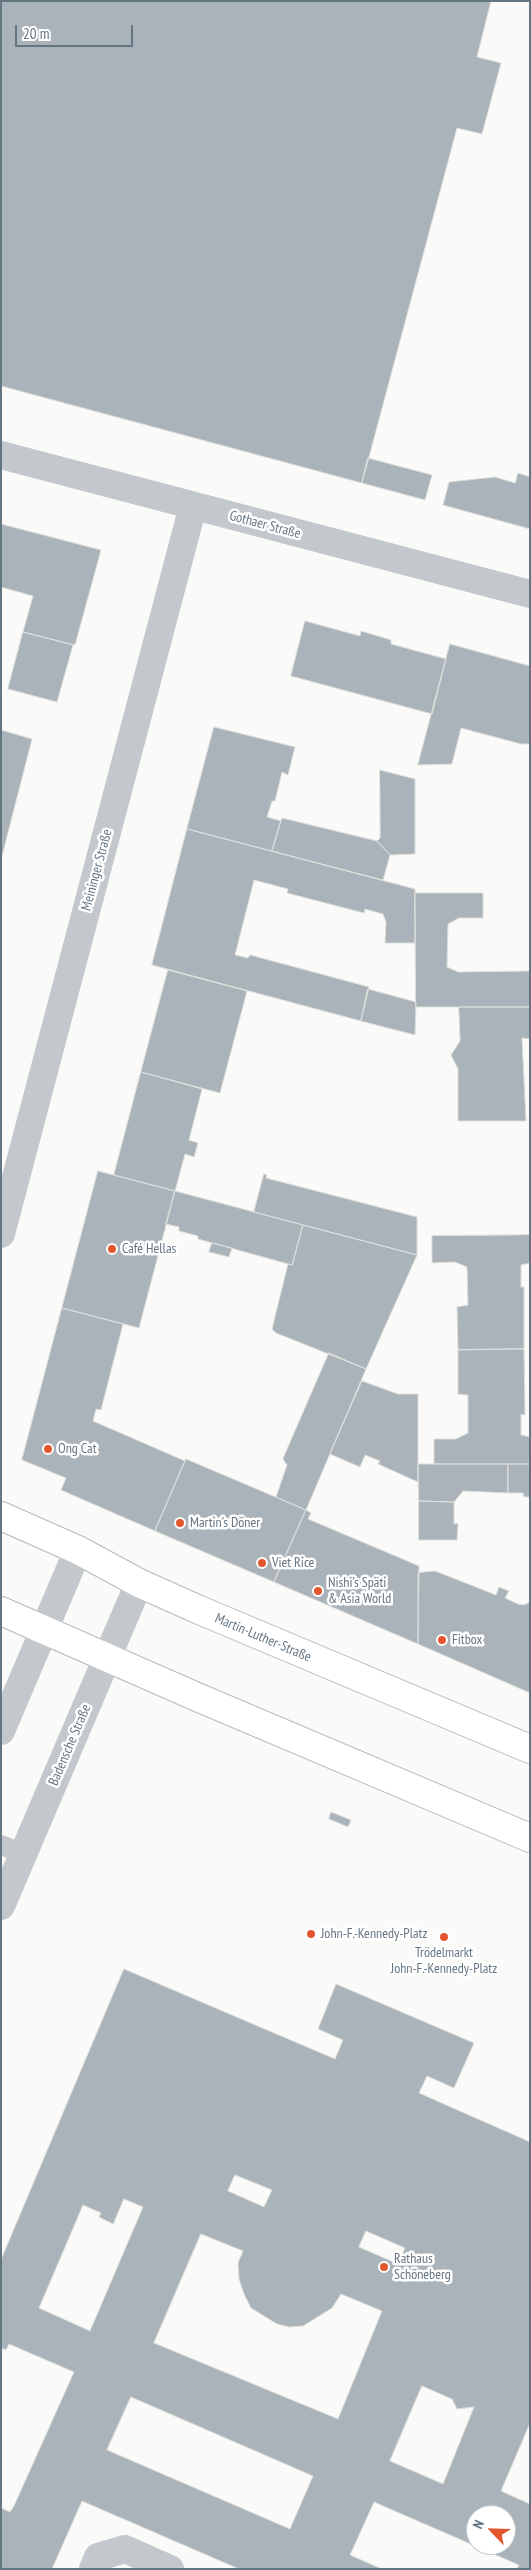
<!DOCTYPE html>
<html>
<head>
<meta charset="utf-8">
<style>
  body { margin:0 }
  #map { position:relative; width:531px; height:2570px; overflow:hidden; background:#fafaf8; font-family:"PT Sans Narrow",sans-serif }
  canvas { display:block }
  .frame { position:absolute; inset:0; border:2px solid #657683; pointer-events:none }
  .north { position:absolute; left:466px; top:2505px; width:50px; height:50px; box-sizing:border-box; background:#fff; border:1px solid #c1c8cd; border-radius:50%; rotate:294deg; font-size:14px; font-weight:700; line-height:20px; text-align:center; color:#657683 }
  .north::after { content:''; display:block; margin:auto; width:18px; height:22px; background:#e4572e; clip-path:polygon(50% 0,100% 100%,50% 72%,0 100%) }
  .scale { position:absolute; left:15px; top:25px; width:118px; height:22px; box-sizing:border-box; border:2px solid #657683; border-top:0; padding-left:6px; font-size:15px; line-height:18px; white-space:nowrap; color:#657683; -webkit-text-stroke:4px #fff; paint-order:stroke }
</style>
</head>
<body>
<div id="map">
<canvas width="531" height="2570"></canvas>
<div class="frame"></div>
<div class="north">N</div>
<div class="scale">20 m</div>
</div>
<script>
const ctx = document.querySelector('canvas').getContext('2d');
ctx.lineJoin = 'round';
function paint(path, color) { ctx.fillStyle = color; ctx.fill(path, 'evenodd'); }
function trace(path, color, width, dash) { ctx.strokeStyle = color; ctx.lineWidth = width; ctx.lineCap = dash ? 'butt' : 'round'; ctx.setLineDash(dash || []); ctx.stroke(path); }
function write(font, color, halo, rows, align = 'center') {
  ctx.font = font + ' "PT Sans Narrow",sans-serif'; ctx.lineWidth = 5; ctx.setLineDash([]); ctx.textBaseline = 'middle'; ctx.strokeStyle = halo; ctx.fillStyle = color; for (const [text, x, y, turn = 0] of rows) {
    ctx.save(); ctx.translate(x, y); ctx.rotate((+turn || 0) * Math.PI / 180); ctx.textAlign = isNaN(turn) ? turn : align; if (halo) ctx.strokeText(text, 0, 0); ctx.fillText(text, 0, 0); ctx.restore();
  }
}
const building = new Path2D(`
  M 1,1 L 491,1 L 477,57 L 501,63 L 482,134 L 457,128 L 362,483 L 1,386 Z
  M 368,458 L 432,475 L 425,500 L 362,483 Z
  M 518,473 L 530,477 L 530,529 L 443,505 L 449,482 L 495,477 L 515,483 Z
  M 1,524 L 101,550 L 75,645 L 23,632 L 33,596 L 1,587 Z
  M 305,621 L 360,636 L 361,631 L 391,640 L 391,644 L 446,659 L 432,714 L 291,676 Z
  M 23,632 L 73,645 L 57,702 L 8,689 Z
  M 450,644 L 530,666 L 530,744 L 521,744 L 461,728 L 452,764 L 418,765 Z
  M 214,727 L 295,747 L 288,775 L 282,772 L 275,801 L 272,801 L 267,817 L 281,821 L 272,851 L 187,829 Z
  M 1,730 L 32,739 L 2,856 L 1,856 Z
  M 380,770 L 415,779 L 415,854 L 390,855 L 377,841 L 380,838 Z
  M 282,818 L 377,841 L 390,855 L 383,880 L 272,851 Z
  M 187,829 L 415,889 L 415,943 L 385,943 L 386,922 L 383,914 L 365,909 L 364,913 L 287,893 L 288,889 L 254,880 L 235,955 L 248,958 L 250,955 L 369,987 L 361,1021 L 152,965 Z
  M 415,893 L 483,893 L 483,918 L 459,918 L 448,924 L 447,967 L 458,972 L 530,971 L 530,1007 L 416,1007 Z
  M 168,970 L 247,991 L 220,1093 L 141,1072 Z
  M 368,989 L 416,1002 L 415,1035 L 361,1021 Z
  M 459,1007 L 530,1007 L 530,1039 L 522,1038 L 526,1121 L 458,1121 L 458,1069 L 451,1055 L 460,1041 Z
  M 141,1072 L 202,1089 L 189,1140 L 198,1143 L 194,1157 L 185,1154 L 175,1191 L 114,1175 Z
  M 98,1171 L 175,1191 L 139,1328 L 62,1308 Z
  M 264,1174 L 267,1175 L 266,1178 L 417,1217 L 417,1255 L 254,1212 Z
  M 175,1191 L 303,1225 L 292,1265 L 198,1239 L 198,1236 L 179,1231 L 179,1227 L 166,1224 Z
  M 303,1225 L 417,1255 L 366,1369 L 276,1333 L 272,1329 L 288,1264 L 292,1265 Z
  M 530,1235 L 530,1263 L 521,1265 L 521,1287 L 524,1287 L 524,1349 L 458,1350 L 457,1307 L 468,1305 L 467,1267 L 455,1262 L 432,1263 L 432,1236 Z
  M 212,1243 L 232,1248 L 229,1257 L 209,1252 Z
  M 62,1308 L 123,1324 L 101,1410 L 96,1409 L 93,1421 L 185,1461 L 155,1531 L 61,1490 L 66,1478 L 22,1460 Z
  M 524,1349 L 525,1415 L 521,1414 L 521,1435 L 530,1437 L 530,1464 L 434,1464 L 434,1439 L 456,1439 L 468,1433 L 468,1395 L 458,1394 L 458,1350 Z
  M 329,1353 L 366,1369 L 306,1510 L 276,1497 L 287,1465 L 283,1459 Z
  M 362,1381 L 398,1394 L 418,1394 L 418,1482 L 378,1464 L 380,1461 L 365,1455 L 360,1467 L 330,1454 Z
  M 186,1459 L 306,1510 L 274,1582 L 155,1531 Z
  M 418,1464 L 508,1464 L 508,1493 L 463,1491 L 454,1502 L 419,1501 Z
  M 508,1464 L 530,1464 L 530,1497 L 524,1497 L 523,1493 L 508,1493 Z
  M 419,1501 L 454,1502 L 454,1524 L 458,1523 L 457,1540 L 419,1540 Z
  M 306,1510 L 311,1513 L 308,1519 L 419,1566 L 418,1644 L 274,1582 Z
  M 435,1571 L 496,1595 L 499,1587 L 509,1591 L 505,1598 L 518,1604 L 524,1605 L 530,1602 L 530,1693 L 418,1644 L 418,1573 Z
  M 331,1812 L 351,1820 L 348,1827 L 329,1819 Z
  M 124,1969 L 335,2059 L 343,2040 L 318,2029 L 336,1984 L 474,2043 L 454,2088 L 427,2076 L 419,2093 L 530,2142 L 530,2423 L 501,2491 L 530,2504 L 530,2569 L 517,2569 L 519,2565 L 374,2502 L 350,2555 L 382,2569 L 239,2569 L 82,2501 L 52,2569 L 1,2569 L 1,2508 L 10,2512 L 14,2506 L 74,2372 L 9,2344 L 6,2350 L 1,2348 L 1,2260 ZM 235,2175 L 272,2190 L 264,2207 L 228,2191 ZM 124,2199 L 143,2207 L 90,2331 L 39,2308 L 83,2205 L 101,2213 L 99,2217 L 113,2224 ZM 366,2231 L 405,2248 L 398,2264 L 359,2247 ZM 201,2234 L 243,2251 L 238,2263 L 239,2279 L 244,2294 L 251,2308 L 277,2324 L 289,2327 L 303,2326 L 332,2308 L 341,2294 L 382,2311 L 338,2419 L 154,2343 ZM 422,2386 L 452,2399 L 457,2409 L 474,2407 L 443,2484 L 390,2461 ZM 131,2397 L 313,2476 L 290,2529 L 107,2450 ZM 476,2515 L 506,2515 L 506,2545 L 476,2545 Z`);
const service = new Path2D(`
  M 1,1845 L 24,1854`);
const minor = new Path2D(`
  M 1,455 L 530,594
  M 1,1234 L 193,506
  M 93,2569 L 98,2557 L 125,2549 L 170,2569`);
const tertiary = new Path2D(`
  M 1,1731 L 78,1550
  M 1,1906 L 139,1583`);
const primary = new Path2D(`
  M 1,1516 L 78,1550 L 139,1583 L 197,1609 L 530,1749
  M 1,1611 L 197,1697 L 530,1838`);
const markers = [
  [112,1249,5,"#e4572e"],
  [48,1449,5,"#e4572e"],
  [180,1523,5,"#e4572e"],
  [262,1563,5,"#e4572e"],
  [318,1591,5,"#e4572e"],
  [442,1640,5,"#e4572e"],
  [311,1934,5,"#e4572e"],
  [444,1937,5,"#e4572e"],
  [384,2267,5,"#e4572e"]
];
const streetNames = [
  ["Gothaer Straße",265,525,15],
  ["Meininger Straße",97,870,-75],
  ["Martin-Luther-Straße",263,1638,23],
  ["Badensche Straße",70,1745,-67]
];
const poiNames = [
  ["Café Hellas",122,1249],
  ["Ong Cat",58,1449],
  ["Martin’s Döner",190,1523],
  ["Viet Rice",272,1563],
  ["Nishi’s Späti",328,1583],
  ["& Asia World",328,1599],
  ["Fitbox",452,1640],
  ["John-F.-Kennedy-Platz",321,1934],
  ["Trödelmarkt",444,1953,"center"],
  ["John-F.-Kennedy-Platz",444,1969,"center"],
  ["Rathaus",394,2259],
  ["Schöneberg",394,2275]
];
paint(building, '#aab3b9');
trace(building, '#dcdcda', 1);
trace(primary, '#b5babe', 30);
trace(service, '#c3c8cc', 20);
trace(minor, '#c3c8cc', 28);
trace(tertiary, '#c3c8cc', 28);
trace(primary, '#fff', 28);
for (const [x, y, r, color] of markers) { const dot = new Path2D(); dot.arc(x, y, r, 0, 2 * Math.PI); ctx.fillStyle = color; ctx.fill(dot); trace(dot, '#fff', 2); }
write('14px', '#657683', '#fff', streetNames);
write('14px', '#657683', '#fff', poiNames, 'left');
</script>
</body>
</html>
